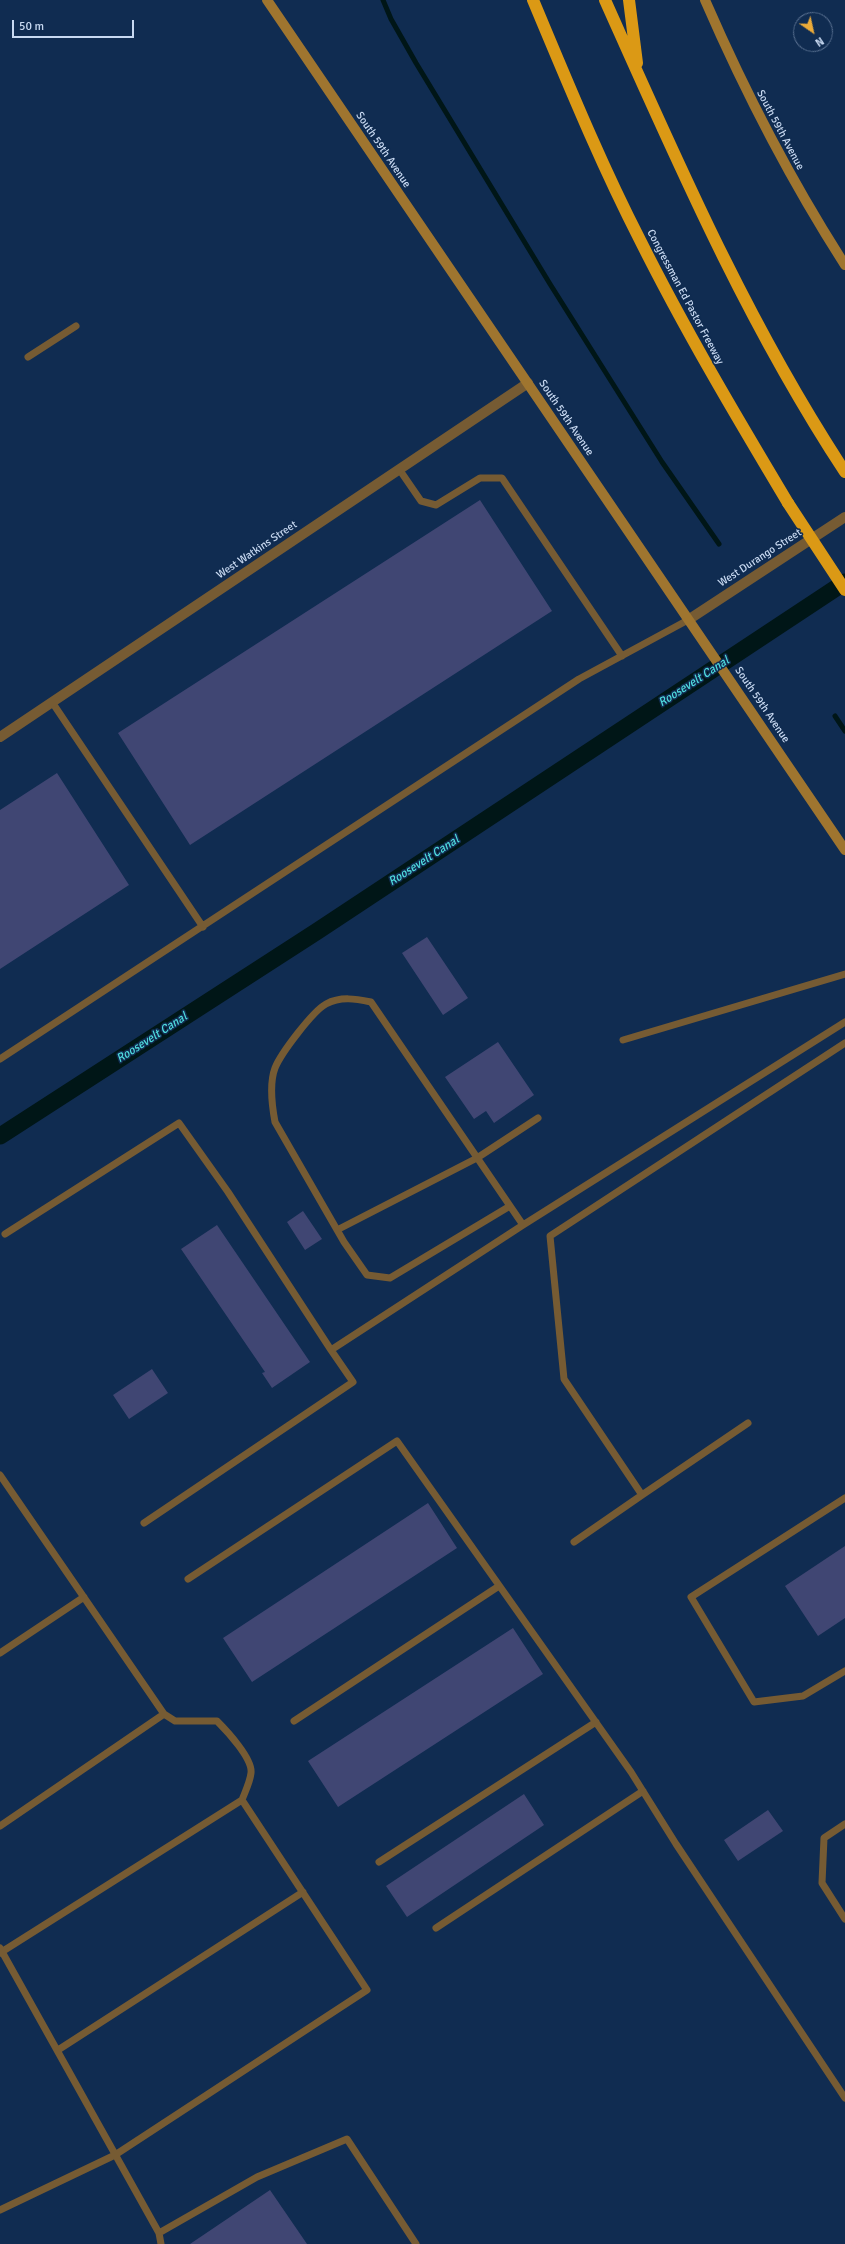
<!DOCTYPE html>
<html>
<head>
<meta charset="utf-8">
<style>
  body { margin:0 }
  #map { position:relative; width:845px; height:2244px; overflow:hidden; background:#102c51; font-family:Signika,sans-serif }
  canvas { display:block }
  .north { position:absolute; left:793px; top:12px; width:40px; height:40px; box-sizing:border-box; background:#102c51; border:1px solid #5a7191; border-radius:50%; rotate:146deg; font-size:11px; font-weight:700; line-height:16px; text-align:center; color:#c8d9f1 }
  .north::after { content:''; display:block; margin:auto; width:14px; height:18px; background:#eaaa39; clip-path:polygon(50% 0,100% 100%,50% 72%,0 100%) }
  .scale { position:absolute; left:12px; top:20px; width:122px; height:18px; box-sizing:border-box; border:2px solid #c8d9f1; border-top:0; padding-left:5px; font-size:12px; line-height:14px; white-space:nowrap; color:#c8d9f1; -webkit-text-stroke:3px #102c51; paint-order:stroke }
</style>
</head>
<body>
<div id="map">
<canvas width="845" height="2244"></canvas>
<div class="north">N</div>
<div class="scale">50 m</div>
</div>
<script>
const ctx = document.querySelector('canvas').getContext('2d');
ctx.lineJoin = 'round';
function trace(path, color, width, dash) { ctx.strokeStyle = color; ctx.lineWidth = width; ctx.lineCap = dash ? 'butt' : 'round'; ctx.setLineDash(dash || []); ctx.stroke(path); }
function paint(path, color) { ctx.fillStyle = color; ctx.fill(path, 'evenodd'); }
function write(font, color, halo, rows, align = 'center') {
  ctx.font = font + ' Signika,sans-serif'; ctx.lineWidth = 3; ctx.setLineDash([]); ctx.textBaseline = 'middle'; ctx.strokeStyle = halo; ctx.fillStyle = color; for (const [text, x, y, turn = 0] of rows) {
    ctx.save(); ctx.translate(x, y); ctx.rotate((+turn || 0) * Math.PI / 180); ctx.textAlign = isNaN(turn) ? turn : align; if (halo) ctx.strokeText(text, 0, 0); ctx.fillText(text, 0, 0); ctx.restore();
  }
}
const stream = new Path2D(`
  M 383,0 L 391,19 L 416,63 L 550,284 L 662,462 L 719,544
  M 835,716 L 845,731`);
const canal = new Path2D(`
  M 0,1136 L 316,932 L 845,582`);
const building = new Path2D(`
  M 480,500 L 552,611 L 190,845 L 118,733 Z
  M 57,773 L 129,885 L 0,969 L 0,810 Z
  M 427,937 L 468,998 L 443,1015 L 402,953 Z
  M 498,1042 L 534,1095 L 494,1123 L 486,1111 L 474,1119 L 445,1077 Z
  M 303,1211 L 322,1239 L 305,1250 L 287,1222 Z
  M 217,1225 L 310,1362 L 272,1388 L 262,1373 L 265,1372 L 181,1249 Z
  M 152,1369 L 168,1393 L 129,1419 L 113,1395 Z
  M 428,1503 L 457,1548 L 252,1682 L 223,1638 Z
  M 845,1546 L 845,1618 L 818,1636 L 785,1586 Z
  M 513,1628 L 543,1674 L 338,1807 L 308,1761 Z
  M 524,1794 L 544,1825 L 407,1917 L 386,1886 Z
  M 768,1810 L 783,1831 L 738,1861 L 724,1840 Z
  M 270,2190 L 307,2244 L 190,2244 Z`);
const service = new Path2D(`
  M 28,357 L 76,326
  M 399,469 L 421,501 L 436,505 L 480,478 L 502,478 L 622,656
  M 52,702 L 203,927
  M 623,1040 L 845,974
  M 0,1059 L 579,679 L 688,620
  M 510,1206 L 390,1278 L 367,1275 L 344,1242 L 275,1122 C 272,1106 269,1084 275,1068 C 281,1053 313,1011 326,1004 C 341,996 356,999 371,1002 L 523,1225
  M 337,1230 L 477,1158 L 538,1118
  M 5,1234 L 179,1123 L 228,1192 L 331,1350 L 523,1225 L 845,1022
  M 748,1423 L 642,1495 L 564,1379 L 550,1236 L 845,1043
  M 0,1475 L 164,1714 L 175,1721 L 217,1721 C 227,1731 253,1759 251,1773 C 250,1782 245,1792 242,1800
  M 845,1498 L 691,1597 L 754,1702 L 803,1696 L 845,1671
  M 144,1523 L 353,1382 L 331,1350
  M 574,1542 L 642,1495
  M 188,1579 L 397,1441 L 631,1772 L 676,1844 L 845,2098
  M 0,1653 L 84,1597
  M 294,1721 L 499,1586
  M 845,1824 L 824,1838 L 822,1883 L 845,1919
  M 0,1826 L 164,1714
  M 379,1862 L 596,1722
  M 436,1928 L 643,1791
  M 0,1948 L 159,2233 L 161,2244
  M 0,1953 L 242,1800 L 367,1990 L 115,2155 L 0,2210
  M 58,2050 L 303,1892
  M 159,2233 L 257,2177 L 347,2139 L 416,2244`);
const minor = new Path2D(`
  M 0,737 L 528,383`);
const tertiary = new Path2D(`
  M 688,620 L 845,517`);
const secondary = new Path2D(`
  M 267,0 L 845,850
  M 705,0 C 745,92 791,181 845,265`);
const motorway = new Path2D(`
  M 533,0 C 567,81 600,162 640,240 C 685,330 736,416 788,503
  M 605,0 C 677,161 747,323 845,472
  M 629,0 L 637,63`);
const motorwayBridge = new Path2D(`
  M 788,503 L 845,590`);
const streetNames = [
  ["South 59th Avenue",780,130,62],
  ["South 59th Avenue",383,150,56],
  ["Congressman Ed Pastor Freeway",685,297,62],
  ["South 59th Avenue",566,418,56],
  ["West Watkins Street",257,550,-34],
  ["West Durango Street",760,558,-33],
  ["South 59th Avenue",762,705,56]
];
const waterNames = [
  ["Roosevelt Canal",694,682,-33],
  ["Roosevelt Canal",424,861,-33],
  ["Roosevelt Canal",152,1038,-33]
];
trace(stream, '#001617', 5);
trace(canal, '#001617', 17);
paint(building, '#404673');
trace(service, '#765b33', 7);
trace(minor, '#765b33', 10);
trace(tertiary, '#765b33', 10);
trace(secondary, '#9f752f', 10);
trace(motorway, '#db9915', 12);
trace(motorwayBridge, '#db9915', 12);
write('11px', '#c8d9f1', '#102c51', streetNames);
write('italic 12px', '#4fdbde', '#102c51', waterNames);
</script>
</body>
</html>
